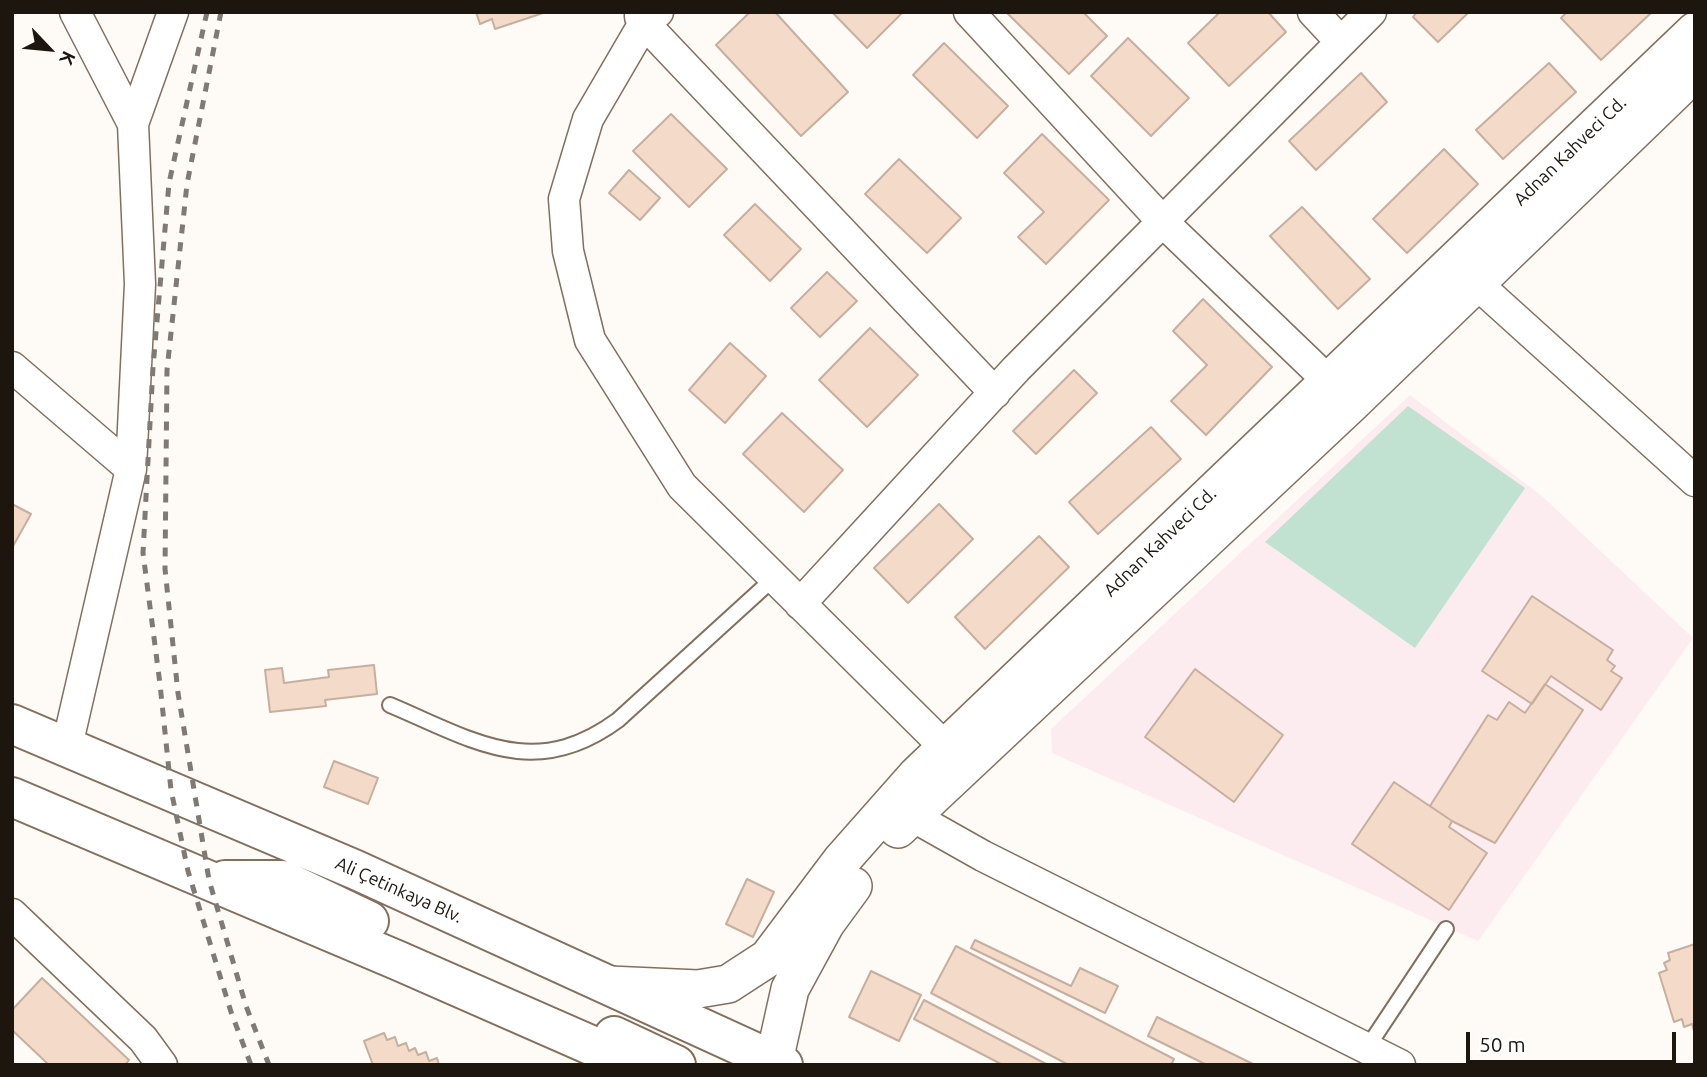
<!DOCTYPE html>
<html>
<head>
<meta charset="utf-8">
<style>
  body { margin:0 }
  #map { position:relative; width:1707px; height:1077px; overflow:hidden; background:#fefaf6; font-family:Ubuntu,sans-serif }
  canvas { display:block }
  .frame { position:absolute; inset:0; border:14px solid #1d160f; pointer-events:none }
  .north { position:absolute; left:14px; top:14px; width:70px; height:70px; -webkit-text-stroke:5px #fff; paint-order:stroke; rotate:116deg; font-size:19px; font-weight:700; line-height:28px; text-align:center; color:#1d160f }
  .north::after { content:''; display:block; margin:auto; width:24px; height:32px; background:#1d160f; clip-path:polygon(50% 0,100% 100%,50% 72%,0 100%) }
  .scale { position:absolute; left:1466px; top:1032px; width:210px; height:32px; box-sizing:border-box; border:4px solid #1d160f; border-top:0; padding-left:9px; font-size:21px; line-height:24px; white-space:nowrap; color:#1d160f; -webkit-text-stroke:5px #fff; paint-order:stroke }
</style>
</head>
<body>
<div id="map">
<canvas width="1707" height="1077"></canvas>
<div class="frame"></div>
<div class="north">K</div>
<div class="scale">50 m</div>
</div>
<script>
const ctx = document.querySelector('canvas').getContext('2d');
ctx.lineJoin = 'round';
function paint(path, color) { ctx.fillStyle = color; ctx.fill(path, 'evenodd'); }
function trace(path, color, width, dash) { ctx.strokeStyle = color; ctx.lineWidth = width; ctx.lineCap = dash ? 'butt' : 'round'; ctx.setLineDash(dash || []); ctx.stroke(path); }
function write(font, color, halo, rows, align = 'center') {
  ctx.font = font + ' Ubuntu,sans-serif'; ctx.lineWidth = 7; ctx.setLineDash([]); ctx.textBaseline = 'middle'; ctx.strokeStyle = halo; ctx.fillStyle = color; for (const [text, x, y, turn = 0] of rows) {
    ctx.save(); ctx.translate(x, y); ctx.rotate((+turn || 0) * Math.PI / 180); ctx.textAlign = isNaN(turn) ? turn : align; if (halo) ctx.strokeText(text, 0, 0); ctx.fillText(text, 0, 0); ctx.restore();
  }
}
const education = new Path2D(`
  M 1410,395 L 1543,497 L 1693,638 L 1478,941 L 1052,753 L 1051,729 Z`);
const green = new Path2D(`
  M 1408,406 L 1525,488 L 1415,648 L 1265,542 Z`);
const building = new Path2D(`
  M 476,12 L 546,12 L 495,29 L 492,19 L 480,24 Z
  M 750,12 L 775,12 L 848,92 L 801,136 L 716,45 Z
  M 832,12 L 903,12 L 867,48 Z
  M 1006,12 L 1083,12 L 1107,36 L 1069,74 Z
  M 1220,12 L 1268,12 L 1286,32 L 1229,86 L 1188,43 Z
  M 1417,12 L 1469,12 L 1438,42 L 1413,17 Z
  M 1567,12 L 1652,12 L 1601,60 L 1561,18 Z
  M 1128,38 L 1189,98 L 1151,136 L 1091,76 Z
  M 944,43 L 1008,106 L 977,138 L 913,75 Z
  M 1549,63 L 1576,92 L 1503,159 L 1476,130 Z
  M 1361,73 L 1387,102 L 1316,170 L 1289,141 Z
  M 671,114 L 727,169 L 689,207 L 633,151 Z
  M 1042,134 L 1109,200 L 1046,264 L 1018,237 L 1044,212 L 1004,173 Z
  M 1444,149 L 1478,184 L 1407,253 L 1373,219 Z
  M 899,159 L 961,218 L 927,253 L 865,194 Z
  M 629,170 L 660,198 L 640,220 L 609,193 Z
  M 755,204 L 801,249 L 770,281 L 724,235 Z
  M 1302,207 L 1370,279 L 1338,309 L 1270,236 Z
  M 827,272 L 857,301 L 820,337 L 791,308 Z
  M 1203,299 L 1272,367 L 1206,435 L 1171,401 L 1207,365 L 1173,331 Z
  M 870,328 L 918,375 L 867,427 L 819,380 Z
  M 730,343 L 766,376 L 725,423 L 689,390 Z
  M 1074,370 L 1097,393 L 1036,454 L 1013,431 Z
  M 782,413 L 843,470 L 804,512 L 743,454 Z
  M 1151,427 L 1181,459 L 1098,534 L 1069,502 Z
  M 12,504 L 31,514 L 12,548 Z
  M 939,504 L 973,539 L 908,603 L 874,568 Z
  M 1039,536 L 1069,567 L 985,649 L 955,617 Z
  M 1532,596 L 1613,650 L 1607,660 L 1615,666 L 1611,671 L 1622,678 L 1601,710 L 1551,676 L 1532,704 L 1482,671 Z
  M 374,665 L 377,694 L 325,700 L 326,706 L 270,712 L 265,670 L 282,668 L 284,683 L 329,677 L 328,670 Z
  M 1195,669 L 1283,735 L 1234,802 L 1145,737 Z
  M 1545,684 L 1583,710 L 1495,843 L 1452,821 L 1430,806 L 1488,715 L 1497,720 L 1509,702 L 1525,713 Z
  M 334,761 L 378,778 L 368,804 L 324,787 Z
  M 1394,782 L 1452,821 L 1449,827 L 1487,853 L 1449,910 L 1352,844 Z
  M 747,879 L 774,892 L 753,937 L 726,924 Z
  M 975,940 L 1071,986 L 1080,968 L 1118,986 L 1105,1013 L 971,948 Z
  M 1695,944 L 1695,1031 L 1694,1031 L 1692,1024 L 1684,1027 L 1682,1019 L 1674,1022 L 1659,973 L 1667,970 L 1664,963 L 1670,960 L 1668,953 Z
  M 956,946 L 1174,1059 L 1171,1065 L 1069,1065 L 931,993 Z
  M 871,971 L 921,995 L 899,1041 L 849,1017 Z
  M 42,978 L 129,1060 L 125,1065 L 49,1065 L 12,1030 L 12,1010 Z
  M 924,1000 L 1048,1065 L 1003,1065 L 914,1019 Z
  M 1157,1017 L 1253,1064 L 1252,1065 L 1207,1065 L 1148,1036 Z
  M 384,1033 L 387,1040 L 395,1037 L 398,1046 L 406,1043 L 409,1051 L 415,1048 L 418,1055 L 426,1052 L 429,1061 L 437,1058 L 439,1065 L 373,1065 L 364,1041 Z`);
const service = new Path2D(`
  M 390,705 C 473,740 534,782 618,720 L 774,578
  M 1367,1048 L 1446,929`);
const minor = new Path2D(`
  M 640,12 L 640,17 L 644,23 L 995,393
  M 658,12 L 644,23 L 588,119 L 564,199 L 568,251 L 590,340 L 682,486 L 961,763
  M 969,12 L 1163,222 L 1345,397
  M 1313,12 L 1341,42
  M 133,124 L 173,12
  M 1476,283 L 1695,481
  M 12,367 L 131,469
  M 800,604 L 1016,369 L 1371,12
  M 67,746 L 131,469 L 140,284 L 133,124 L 75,12
  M 912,816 L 983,856 L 1400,1065
  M 12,914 L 143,1039 L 162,1065`);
const tertiary = new Path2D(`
  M 898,829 L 1352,403 L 1695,72
  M 609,985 L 698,989 L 728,984 L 768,958 L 841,861 L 917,775 L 1695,31
  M 774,1061 L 790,989 L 826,923 L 853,886`);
const primary = new Path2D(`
  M 12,724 L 356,870 L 783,1065
  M 12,797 L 399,961 L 636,1065
  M 225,880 L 283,880 L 369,921
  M 614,1036 L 676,1065`);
const rail = new Path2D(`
  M 207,12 L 169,183 L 153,367 L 143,553 L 160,684 L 171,790 L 188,871 L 231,1012 L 251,1065
  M 221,12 L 187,184 L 167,370 L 165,569 L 178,693 L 209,880 L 246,1006 L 269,1065`);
const streetNames = [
  ["Adnan Kahveci Cd.",1570,151,-44],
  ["Adnan Kahveci Cd.",1160,542,-44],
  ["Ali Çetinkaya Blv.",399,890,24]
];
paint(education, '#fcecf0');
paint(green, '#c1e1d1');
paint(building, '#f3dac9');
trace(building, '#c7af9f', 2);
trace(service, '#826f5e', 18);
trace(minor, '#826f5e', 33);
trace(tertiary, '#826f5e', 40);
trace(primary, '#826f5e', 42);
trace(service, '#fff', 14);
trace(minor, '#fff', 30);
trace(tertiary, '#fff', 37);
trace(primary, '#fff', 38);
trace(rail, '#7f7a74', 5, [9, 9]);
write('18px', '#1d160f', '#fff', streetNames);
</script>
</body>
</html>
